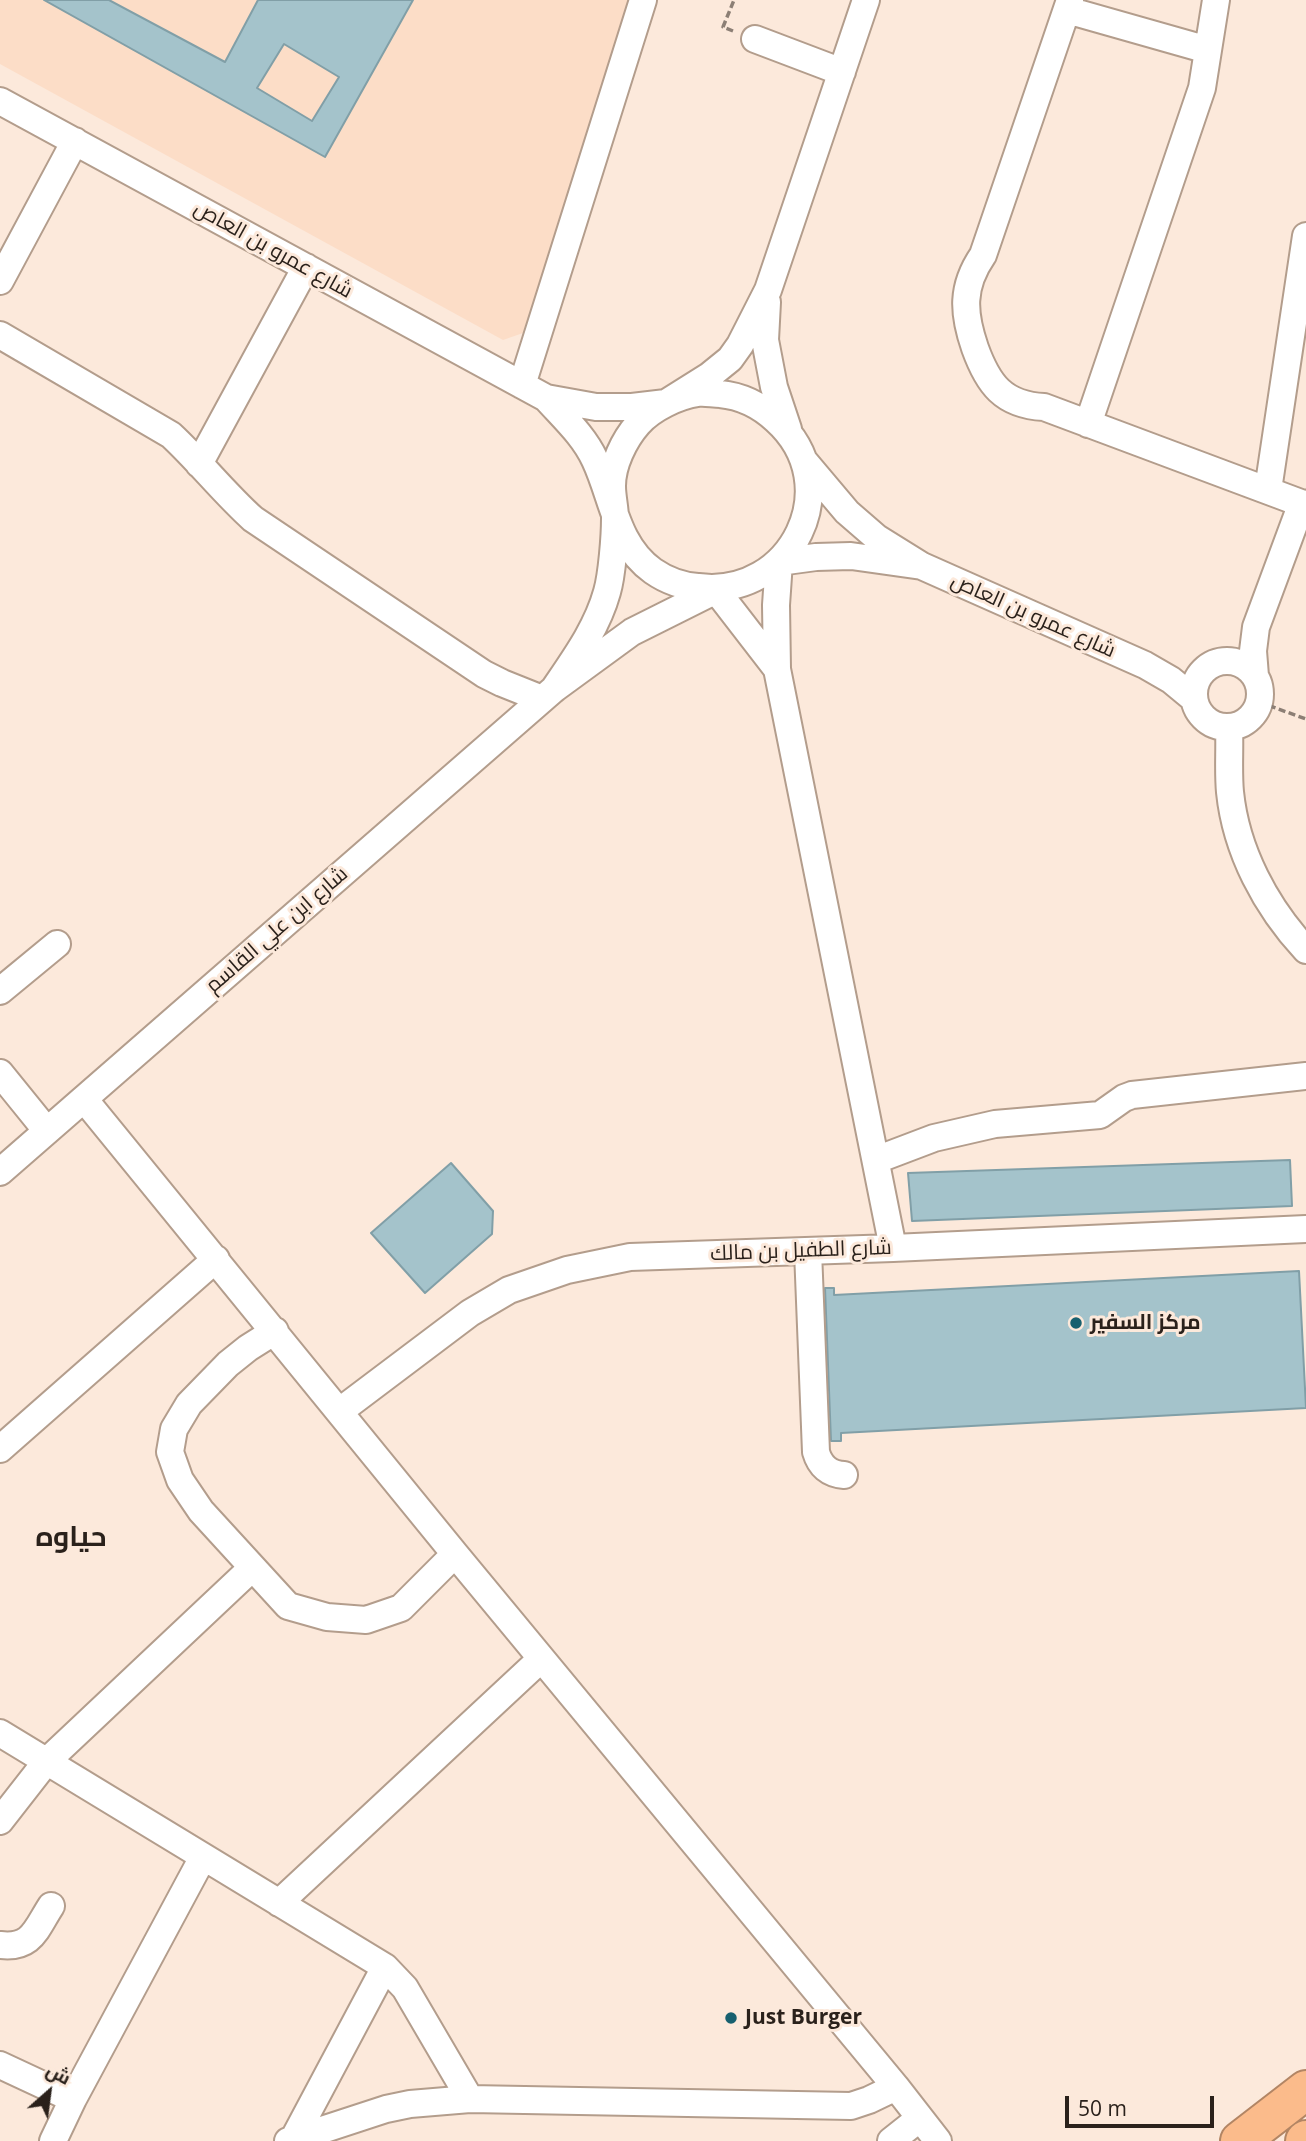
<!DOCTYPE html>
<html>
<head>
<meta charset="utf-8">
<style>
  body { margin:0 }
  #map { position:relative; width:1306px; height:2141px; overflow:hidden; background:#fce9db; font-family:"Open Sans",Cairo,sans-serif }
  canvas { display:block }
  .north { position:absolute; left:14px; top:2057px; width:70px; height:70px; -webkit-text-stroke:5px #fce9db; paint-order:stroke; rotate:28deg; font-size:19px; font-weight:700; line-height:28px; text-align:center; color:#2a211b }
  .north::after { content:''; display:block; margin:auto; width:24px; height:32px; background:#2a211b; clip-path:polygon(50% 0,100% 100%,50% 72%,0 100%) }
  .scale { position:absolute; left:1065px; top:2096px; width:149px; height:32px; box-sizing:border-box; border:4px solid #2a211b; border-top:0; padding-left:9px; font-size:21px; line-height:24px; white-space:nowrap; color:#2a211b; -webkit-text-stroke:5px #fce9db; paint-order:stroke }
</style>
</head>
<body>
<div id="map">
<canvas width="1306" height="2141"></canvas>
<div class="north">ش</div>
<div class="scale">50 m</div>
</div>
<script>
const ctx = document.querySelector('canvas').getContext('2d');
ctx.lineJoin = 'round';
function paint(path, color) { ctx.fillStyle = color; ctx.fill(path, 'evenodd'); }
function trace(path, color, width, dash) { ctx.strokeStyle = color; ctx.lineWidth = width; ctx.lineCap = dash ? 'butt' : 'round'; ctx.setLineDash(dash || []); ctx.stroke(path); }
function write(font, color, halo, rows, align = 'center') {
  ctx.font = font + ' "Open Sans",Cairo,sans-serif'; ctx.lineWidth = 6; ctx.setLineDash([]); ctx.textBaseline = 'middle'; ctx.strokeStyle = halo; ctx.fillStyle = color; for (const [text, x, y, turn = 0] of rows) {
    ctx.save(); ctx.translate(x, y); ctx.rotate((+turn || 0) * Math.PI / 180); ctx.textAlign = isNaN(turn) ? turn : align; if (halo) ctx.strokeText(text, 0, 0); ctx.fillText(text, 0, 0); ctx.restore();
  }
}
const built = new Path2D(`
  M 0,0 L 633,0 L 523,333 L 503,340 L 0,64 Z`);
const building = new Path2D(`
  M 44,0 L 109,0 L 225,62 L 258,0 L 413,0 L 325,157 ZM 284,44 L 339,77 L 312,121 L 257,88 Z
  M 1290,1160 L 1292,1206 L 912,1221 L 908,1173 Z
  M 451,1163 L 493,1211 L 492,1234 L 425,1293 L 371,1233 Z
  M 1299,1271 L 1306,1408 L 841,1433 L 841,1441 L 831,1441 L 825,1288 L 834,1288 L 834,1295 Z`);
const path = new Path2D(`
  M 733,31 L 723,27 L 734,0
  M 1259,702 L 1306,719`);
const minor = new Path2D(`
  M 1070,0 L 983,255 C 961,287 963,313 975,348 C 988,384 1003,405 1044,407 L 1306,505
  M 1067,10 L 1208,50
  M 755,39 L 842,72
  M 0,101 L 546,398
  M 0,281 L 75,141
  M 767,302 L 765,340 L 774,387 L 788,429
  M 0,335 L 171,435 C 200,462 224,493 253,519 L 484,674 L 502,683 L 542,699
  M 522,385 L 643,0
  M 1088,424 L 1202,88 L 1216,0
  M 804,461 L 847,512 L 877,538 L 922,566 L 1145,665 L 1171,680 L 1194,699
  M 199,464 L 306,267
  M 1268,490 L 1306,236
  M1194 694a33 33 0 1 1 66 0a33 33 0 1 1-66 0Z
  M 1255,676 L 1253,651 L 1256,627 L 1302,503
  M 554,689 C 575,658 597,628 607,592 C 612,575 615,536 615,518 C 615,508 612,497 612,486 C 612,465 624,440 638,424 C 652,408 678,396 698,393 C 705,392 713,394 720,394 C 741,396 760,405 776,420 C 848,485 792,599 698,587 C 683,586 666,580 653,571 C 616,545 613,498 595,460 C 584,436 564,418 546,398 L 596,407 L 632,407 L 666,403 L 709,376 L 730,359 L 740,345 L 768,290 L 866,0
  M 1229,727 C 1230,749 1228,771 1230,792 C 1236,851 1266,907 1306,950
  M 0,991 L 57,944
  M 0,1073 L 47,1131
  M 84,1099 L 455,1554 L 896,2087 L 938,2141
  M 876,1160 L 934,1138 L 995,1124 L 1100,1115 L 1124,1098 L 1132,1095 L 1306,1076
  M 0,1172 L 554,689 L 632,632 L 716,590 L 777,669
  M 893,1248 L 777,669 L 776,605 L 779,562 L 816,557 L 851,556 L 922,566
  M 808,1251 L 816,1452 C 820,1466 829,1474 844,1475
  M 275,1331 L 248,1348 L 228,1364 L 189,1404 L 174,1429 L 170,1452 L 180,1480 L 201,1511 L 288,1606 L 327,1617 L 366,1620 L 401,1608 L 455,1554
  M 340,1411 L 470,1313 L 509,1290 L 567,1270 L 630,1257 L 893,1248 L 1306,1229
  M 0,1449 L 216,1259
  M 0,1733 L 385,1967 L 405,1988 L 470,2099
  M 0,1821 L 46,1762 L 252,1568
  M 279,1903 L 541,1659
  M 0,1945 C 32,1949 36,1929 51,1906
  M 0,2065 L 73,2099
  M 294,2138 L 385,1967
  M 53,2141 L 73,2099 L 203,1857
  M 288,2141 L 386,2109 L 410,2104 L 470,2099 L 851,2106 L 869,2100 L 896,2087
  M 891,2141 L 920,2118`);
const highway = new Path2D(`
  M 1240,2141 L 1306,2090
  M 1305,2141 L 1306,2140`);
const markers = [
  [1076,1323,7,"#17606f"],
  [731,2018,7,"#17606f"]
];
const streetNames = [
  ["شارع عمرو بن العاص",273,250,29],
  ["شارع عمرو بن العاص",1033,616,24],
  ["شارع ابن علي القاسم",277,930,-41],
  ["شارع الطفيل بن مالك",801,1251,-2]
];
const poiNames = [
  ["مركز السفير",1090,1323],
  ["Just Burger",745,2018]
];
const districtNames = [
  ["حياوه",71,1538]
];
paint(built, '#fcddc7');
paint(building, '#a4c3cb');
trace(building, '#819fa7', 2);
trace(minor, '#b39d8c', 30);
trace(highway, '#b28564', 42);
trace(path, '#8c7f75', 3.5, [7, 3.5]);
trace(minor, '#fff', 26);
trace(highway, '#fbbb8b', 38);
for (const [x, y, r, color] of markers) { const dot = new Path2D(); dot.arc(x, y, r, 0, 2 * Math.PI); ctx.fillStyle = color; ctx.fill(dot); trace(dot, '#fce9db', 2.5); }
write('21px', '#2a211b', '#fce9db', streetNames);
write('bold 21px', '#2a211b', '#fce9db', poiNames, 'left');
write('bold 28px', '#2a211b', '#fce9db', districtNames);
</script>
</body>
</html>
